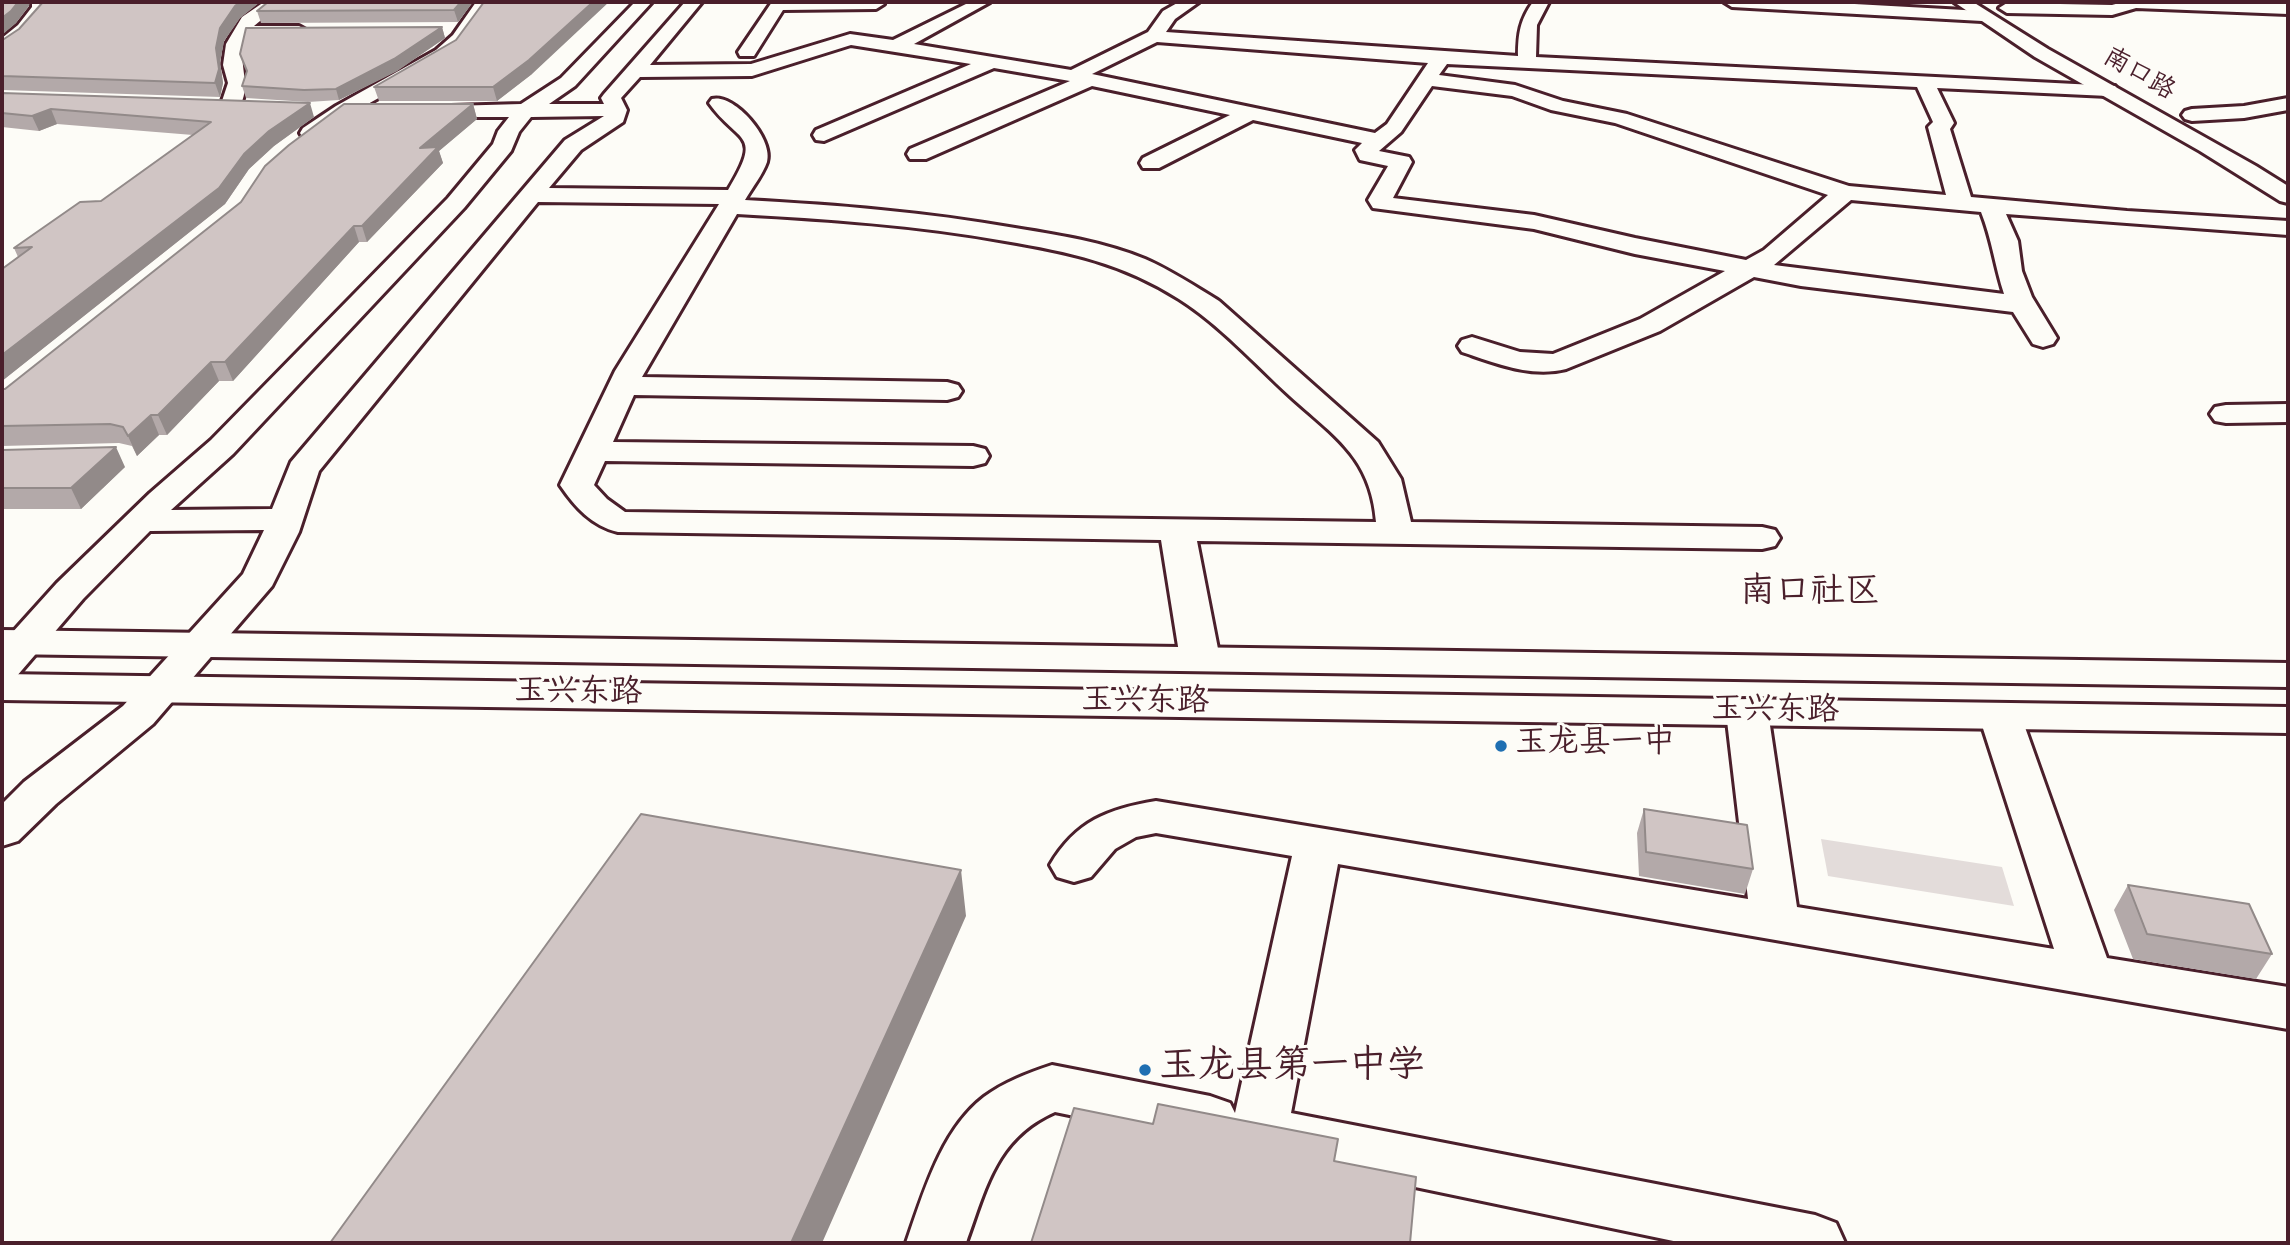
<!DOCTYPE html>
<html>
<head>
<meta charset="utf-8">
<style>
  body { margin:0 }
  #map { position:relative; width:2290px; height:1245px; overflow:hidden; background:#fdfcf7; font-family:"Indie Flower",sans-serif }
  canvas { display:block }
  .frame { position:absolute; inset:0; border:4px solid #4a1f2b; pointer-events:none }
</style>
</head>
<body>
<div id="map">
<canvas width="2290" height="1245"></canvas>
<div class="frame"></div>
</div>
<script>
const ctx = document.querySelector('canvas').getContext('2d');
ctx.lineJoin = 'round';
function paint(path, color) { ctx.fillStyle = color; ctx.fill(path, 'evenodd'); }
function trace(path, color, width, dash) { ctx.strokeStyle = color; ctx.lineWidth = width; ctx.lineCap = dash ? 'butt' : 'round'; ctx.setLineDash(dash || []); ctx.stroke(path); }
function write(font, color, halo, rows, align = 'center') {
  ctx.font = font + ' "Indie Flower","LXGW WenKai TC",sans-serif'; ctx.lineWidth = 6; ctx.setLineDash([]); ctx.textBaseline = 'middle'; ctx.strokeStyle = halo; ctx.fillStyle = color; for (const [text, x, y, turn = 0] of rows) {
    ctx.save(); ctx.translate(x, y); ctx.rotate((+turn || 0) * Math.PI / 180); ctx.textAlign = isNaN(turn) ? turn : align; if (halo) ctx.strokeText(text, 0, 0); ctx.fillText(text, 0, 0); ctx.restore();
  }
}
const green = new Path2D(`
  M 1821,839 L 2002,867 L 2014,906 L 1828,876 Z`);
const minor = new Path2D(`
  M 32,2 L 48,2 L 49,8 C 38,24 22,48 2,52 L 2,38 L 18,25 L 32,7 Z
  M 264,2 L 283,2 L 254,26 L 299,26 L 308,31 L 299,36 L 248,36 C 233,64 256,83 237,111 L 223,111 L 220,107 L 228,83 L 223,65 L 226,44 L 242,17 Z
  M 476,2 L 492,2 L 466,43 L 450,58 L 350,114 L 319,138 L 303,138 L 300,133 L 303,128 L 336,106 L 436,50 L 453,35 Z
  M 635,2 L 652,2 L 575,86 L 549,104 L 604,104 L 601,98 L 604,94 L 685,2 L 702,2 L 650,65 L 751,64 L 850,34 L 893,40 L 970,2 L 990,2 L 914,44 L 1071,70 L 1148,32 L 1163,11 L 1179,2 L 1199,2 L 1175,19 L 1166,32 L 1518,56 C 1518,34 1520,20 1533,2 L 1549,2 L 1537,25 L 1536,57 L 2115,86 L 2118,90 L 2115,94 L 2108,96 L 1937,88 L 1954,123 L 1950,129 L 1971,197 L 2127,211 L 2288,221 L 2288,235 L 2006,214 L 2018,241 L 2022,271 L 2032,297 L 2057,338 L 2053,344 L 2043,347 L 2033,344 L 2013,312 L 1801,286 L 1754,277 L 1660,331 L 1566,369 C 1531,378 1495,363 1462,352 L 1458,346 L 1462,340 L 1472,337 L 1520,352 L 1553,354 L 1640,319 L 1725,271 L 1635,254 L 1534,229 L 1373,208 L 1368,200 L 1388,166 L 1360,160 L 1355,150 L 1362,143 L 1253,120 L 1159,168 L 1143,168 L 1140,163 L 1143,158 L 1230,115 L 1092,86 L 926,159 L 910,159 L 907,154 L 910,149 L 1070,81 L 994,68 L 824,141 L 816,140 L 813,135 L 816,130 L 971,64 L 851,45 L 752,76 L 640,77 L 621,98 L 627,110 L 623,122 L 581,150 L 549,188 L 728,190 C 764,131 739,145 709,103 L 712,99 C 734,93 774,139 767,162 C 763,174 752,188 745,200 C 837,205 925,212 1015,228 C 1059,235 1103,242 1145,259 C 1170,270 1195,286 1219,301 L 1378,442 L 1401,479 L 1411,522 L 1762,527 L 1775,530 L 1780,538 L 1775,546 L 1762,549 L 1197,541 L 1220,659 L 1214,668 L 1200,671 L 1186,668 L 1180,659 L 1161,540 L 618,532 C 592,526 575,507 560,485 L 615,371 L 719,204 L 538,202 L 319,471 L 299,532 L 272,586 L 153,724 L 56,804 L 18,841 L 2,846 L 2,804 L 24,782 L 123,706 L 243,574 L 264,530 L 150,531 L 83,599 L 16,677 L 2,680 L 2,644 L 57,583 L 150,493 L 211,440 L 448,198 L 493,144 L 498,131 L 509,117 L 423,117 L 416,115 L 413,111 L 416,107 L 521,104 L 561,78 ZM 1157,42 L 1428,63 L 1387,124 L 1375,133 L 1092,74 ZM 1447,64 L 1917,87 L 1933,122 L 1928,127 L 1946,195 L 1849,186 L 1627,114 L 1563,101 L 1515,85 L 1439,75 ZM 1432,86 L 1512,96 L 1551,110 L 1615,123 L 1828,195 L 1764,250 L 1746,260 L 1635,238 L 1534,215 L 1393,198 L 1412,162 L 1409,157 L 1379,151 L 1401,132 ZM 604,116 L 565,140 L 291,462 L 272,509 L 171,510 L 233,454 L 464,208 L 511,151 L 519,132 L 531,117 ZM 1851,200 L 1981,212 C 1992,239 1995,267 2004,294 L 1774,265 ZM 737,214 C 827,219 916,225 1005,241 C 1070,252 1122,263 1179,299 C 1220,325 1254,363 1290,396 C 1334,436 1371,457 1376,522 L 625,512 L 607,499 L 594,485 L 605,461 L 973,466 L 985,463 L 989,456 L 985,449 L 973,446 L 613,442 L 634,395 L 947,400 L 958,397 L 962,391 L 958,385 L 947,382 L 642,377 Z
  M 772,2 L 883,2 L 884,4 L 876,9 L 783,10 L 754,56 L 740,56 L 738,52 Z
  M 1724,2 L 1818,2 L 1982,11 L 1991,16 L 1982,21 L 1732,7 Z
  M 2123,2 L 2288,4 L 2288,14 L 2136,8 L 2112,15 L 2007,13 L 1999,8 L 2007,3 L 2112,5 Z
  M 2288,98 L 2288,110 L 2244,118 L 2192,121 L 2185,119 L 2182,115 L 2185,111 L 2192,109 L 2244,106 Z
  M 2288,404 L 2288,422 L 2226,423 L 2215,421 L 2210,414 L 2215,407 L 2226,405 Z
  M 1747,699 L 1762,703 L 1768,712 L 1797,907 L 2054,949 L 1979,716 L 1985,707 L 2000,703 L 2015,707 L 2021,716 L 2107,958 L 2288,987 L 2288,1029 L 1338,864 L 1291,1113 L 1815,1215 L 1836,1223 L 1845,1243 L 1683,1243 L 1286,1160 L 1266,1153 L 1259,1155 L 1239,1148 L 1232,1133 L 1230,1137 L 1210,1144 L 1055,1112 C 996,1138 986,1188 966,1243 L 906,1243 C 923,1194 941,1130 984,1097 C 1004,1082 1028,1073 1052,1065 L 1210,1096 L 1230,1103 L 1235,1113 L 1292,856 L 1156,833 L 1136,837 L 1115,849 L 1091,877 L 1074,882 L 1057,877 L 1050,865 C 1076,821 1108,809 1156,801 L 1748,899 L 1726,712 L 1732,703 Z`);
const major = new Path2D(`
  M 1954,2 L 1973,2 L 2048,49 L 2256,166 L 2288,186 L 2288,203 L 2280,201 L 2200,151 L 2035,57 Z
  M 2,630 L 2288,663 L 2288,687 L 2,654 Z
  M 2,674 L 2288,707 L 2288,733 L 2,700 Z`);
const wall = new Path2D(`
  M 43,2 L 260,2 L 240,18 L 224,41 L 220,62 L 223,83 L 220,97 L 2,90 L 2,39 L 4,39 L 19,29 Z
  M 268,2 L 473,2 L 458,22 L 261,23 L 257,11 Z
  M 442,27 L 445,38 L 397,71 L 339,100 L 308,102 L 246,98 L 242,86 Z
  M 456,40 L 532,74 L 497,101 L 379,101 L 374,87 Z
  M 2,93 L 314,117 L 274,146 L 249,169 L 225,204 L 2,381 L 2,269 L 18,257 L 14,248 L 101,201 L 193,135 L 57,124 L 39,131 L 2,127 Z
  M 473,104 L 477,119 L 439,151 L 443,163 L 367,242 L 359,242 L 233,381 L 219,381 L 167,435 L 159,435 L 137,456 L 132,446 L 119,443 L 2,446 L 2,389 L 5,389 Z
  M 2,450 L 125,467 L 81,509 L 2,509 Z
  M 1644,809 L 1753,869 L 1745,894 L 1639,876 L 1637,833 Z
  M 2128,885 L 2272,954 L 2256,979 L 2133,959 L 2114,910 Z`);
const shadedWall = new Path2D(`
  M 18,2 L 30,2 L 29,6 L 16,23 L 2,35 L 2,18 Z
  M 240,2 L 260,2 L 240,18 L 224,41 L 220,62 L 223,83 L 220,97 L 215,83 L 216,48 L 220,28 L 235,6 Z
  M 461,2 L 473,2 L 458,22 L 454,10 Z
  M 593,2 L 609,2 L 532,74 L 497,101 L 493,87 Z
  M 442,27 L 445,38 L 397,71 L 339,100 L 336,89 Z
  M 310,103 L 314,117 L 274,146 L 249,169 L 225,204 L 2,381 L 2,355 L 244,154 L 269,131 Z
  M 473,104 L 477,119 L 439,151 L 443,163 L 367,242 L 362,226 L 420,148 Z
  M 51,109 L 57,124 L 39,131 L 32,116 Z
  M 354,226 L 359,242 L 233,381 L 225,362 Z
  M 211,362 L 219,381 L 167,435 L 158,415 Z
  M 151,415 L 159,435 L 137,456 L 128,436 Z
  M 116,447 L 125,467 L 81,509 L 71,488 Z
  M 961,870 L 966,916 L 822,1243 L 791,1243 Z`);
const building = new Path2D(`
  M 2,2 L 18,2 L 11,11 L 2,18 Z
  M 43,2 L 240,2 L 235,6 L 220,28 L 216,48 L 219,69 L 215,83 L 2,76 L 2,39 L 4,39 L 19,29 Z
  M 268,2 L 461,2 L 454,10 L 257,11 Z
  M 484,2 L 593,2 L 529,60 L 493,87 L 374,87 L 456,40 Z
  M 442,27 L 394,59 L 336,89 L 304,90 L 242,86 L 247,71 L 240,54 L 246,28 Z
  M 2,93 L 310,103 L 269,131 L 244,154 L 219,188 L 2,355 L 2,269 L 32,247 L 14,248 L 80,202 L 101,201 L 211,122 L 51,109 L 32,116 L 2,113 Z
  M 344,104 L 473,104 L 420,148 L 438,147 L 362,226 L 354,226 L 225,362 L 211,362 L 158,415 L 151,415 L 128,436 L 123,427 L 110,424 L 2,426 L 2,389 L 5,389 L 241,202 L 265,166 L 289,145 Z
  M 116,447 L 71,488 L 2,488 L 2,450 Z
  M 1644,809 L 1747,825 L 1753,869 L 1646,852 Z
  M 641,814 L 961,870 L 791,1243 L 330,1243 Z
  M 2128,885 L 2249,904 L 2272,954 L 2147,934 Z
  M 1158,1104 L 1338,1139 L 1334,1161 L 1416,1177 L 1410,1243 L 1031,1243 L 1074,1108 L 1153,1124 Z`);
const markers = [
  [1501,746,7,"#1f6fb2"],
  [1145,1070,7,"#1f6fb2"]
];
const farStreetnames = [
  ["南口路",2138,76,30]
];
const streetNames = [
  ["玉兴东路",578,695,1],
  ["玉兴东路",1145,704,1],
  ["玉兴东路",1775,713,1]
];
const poiNames = [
  ["玉龙县一中",1515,746]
];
const quarterNames = [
  ["南口社区",1810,595]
];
const nearPoinames = [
  ["玉龙县第一中学",1159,1070]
];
paint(green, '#e3dcda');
trace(minor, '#4a1f2b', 6);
trace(major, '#4a1f2b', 6);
paint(minor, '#fdfcf7');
paint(major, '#fdfcf7');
paint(wall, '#b3a9a9');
paint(shadedWall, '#928a89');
paint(building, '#d0c5c4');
trace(building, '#928a89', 2);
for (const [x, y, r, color] of markers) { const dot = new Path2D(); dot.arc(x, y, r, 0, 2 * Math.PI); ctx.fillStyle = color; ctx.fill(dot); trace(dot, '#fdfcf7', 2.5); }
write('26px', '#4a1f2b', '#fdfcf7', farStreetnames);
write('32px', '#4a1f2b', '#fdfcf7', streetNames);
write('32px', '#4a1f2b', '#fdfcf7', poiNames, 'left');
write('35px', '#4a1f2b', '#fdfcf7', quarterNames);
write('38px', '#4a1f2b', '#fdfcf7', nearPoinames, 'left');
</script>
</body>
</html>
